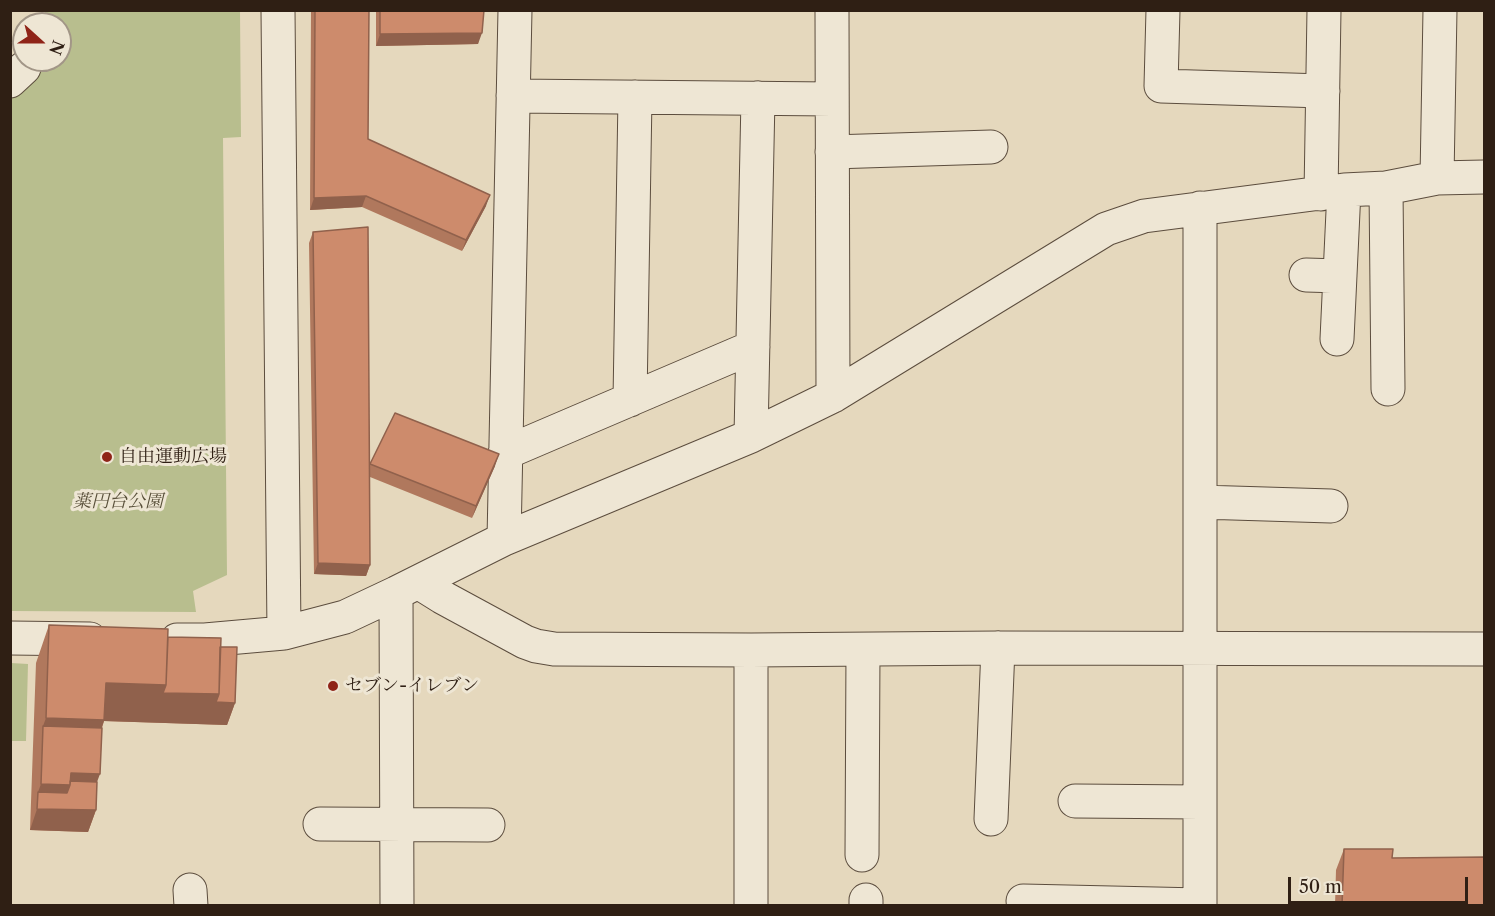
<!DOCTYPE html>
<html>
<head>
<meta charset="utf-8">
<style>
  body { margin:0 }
  #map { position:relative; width:1495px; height:916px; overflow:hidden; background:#e5d8bd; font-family:"Libre Caslon Text",serif }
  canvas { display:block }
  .frame { position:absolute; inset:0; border:12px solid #2f1f14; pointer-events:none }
  .north { position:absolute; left:12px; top:12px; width:60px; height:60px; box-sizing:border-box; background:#eee6d4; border:2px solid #a29687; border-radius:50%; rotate:111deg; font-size:16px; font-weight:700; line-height:24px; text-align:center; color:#2f1f14 }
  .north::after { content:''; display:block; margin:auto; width:21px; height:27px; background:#8f2418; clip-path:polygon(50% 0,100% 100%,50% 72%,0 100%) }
  .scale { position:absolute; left:1288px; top:877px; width:180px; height:27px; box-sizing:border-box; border:3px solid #2f1f14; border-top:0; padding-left:8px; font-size:18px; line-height:21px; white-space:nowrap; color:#2f1f14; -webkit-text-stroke:4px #eee6d4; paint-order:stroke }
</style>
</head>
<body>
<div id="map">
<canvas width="1495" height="916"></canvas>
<div class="frame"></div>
<div class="north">N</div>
<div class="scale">50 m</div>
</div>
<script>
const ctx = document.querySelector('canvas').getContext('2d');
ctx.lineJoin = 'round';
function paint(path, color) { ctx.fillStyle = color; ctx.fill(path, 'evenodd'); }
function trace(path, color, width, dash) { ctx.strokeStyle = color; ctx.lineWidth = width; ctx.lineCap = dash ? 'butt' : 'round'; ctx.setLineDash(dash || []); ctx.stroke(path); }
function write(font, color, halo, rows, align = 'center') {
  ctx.font = font + ' "Libre Caslon Text","Noto Serif JP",serif'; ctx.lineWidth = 6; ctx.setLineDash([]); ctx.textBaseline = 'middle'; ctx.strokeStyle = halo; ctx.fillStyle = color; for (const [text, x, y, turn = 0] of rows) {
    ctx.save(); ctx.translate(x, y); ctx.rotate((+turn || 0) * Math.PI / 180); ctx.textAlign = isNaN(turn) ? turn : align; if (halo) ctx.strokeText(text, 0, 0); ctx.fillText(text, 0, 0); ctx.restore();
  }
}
const green = new Path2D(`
  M 45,11 L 240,11 L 241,137 L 223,138 L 227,575 L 193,591 L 196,612 L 11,611 L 11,94 L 42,64 L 43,60 L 60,60 L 60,24 L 44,24 Z
  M 11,663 L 28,664 L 26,741 L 11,741 Z`);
const minor = new Path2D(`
  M 278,10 L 284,633
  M 832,10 L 833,396
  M 1163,10 L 1161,86 L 1323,91
  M 10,81 L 24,68
  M 513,96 L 832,99
  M 832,152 L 991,147
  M 1437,178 L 1440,10
  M 1386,188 L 1388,389
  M 1321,194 L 1324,10
  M 1306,275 L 1340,276
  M 1337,339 L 1344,190
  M 630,400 L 635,97
  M 751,436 L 758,98
  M 505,453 L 753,347
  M 1200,502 L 1331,506
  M 504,539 L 515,10
  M 418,582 L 442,597 L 525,642 L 536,646 L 554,649 L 751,650 L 998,648 L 1484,649
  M 396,593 L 397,906
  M 10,638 L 90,639
  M 177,640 L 205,640 L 284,633 L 345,617 L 396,593 L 504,539 L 751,436 L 833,396 L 1106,229 L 1144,216 L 1344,190 L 1386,188 L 1437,178 L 1484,177
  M 751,650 L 751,906
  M 1075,801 L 1200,802
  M 991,819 L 998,648
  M 320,824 L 488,825
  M 862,855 L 863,650
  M 190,890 L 191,906
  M 866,900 L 866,906
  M 1023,901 L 1200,905
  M 1200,906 L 1200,208`);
const wall = new Path2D(`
  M 311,10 L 369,10 L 368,139 L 486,206 L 462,251 L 362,207 L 310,210 Z
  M 376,10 L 484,10 L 478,44 L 376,46 Z
  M 313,232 L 370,465 L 495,466 L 472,518 L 370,477 L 370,565 L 366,576 L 314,574 L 309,243 Z
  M 49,625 L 168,637 L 220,647 L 235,703 L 227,725 L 104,721 L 102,728 L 97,782 L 96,810 L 88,832 L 30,830 L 36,663 Z
  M 1344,849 L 1392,858 L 1485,906 L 1335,906 L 1336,870 Z`);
const shadedWall = new Path2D(`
  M 482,33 L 478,44 L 376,46 L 380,34 Z
  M 490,195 L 486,206 L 462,251 L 466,240 Z
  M 366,196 L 362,207 L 310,210 L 314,198 Z
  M 499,454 L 495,466 L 472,518 L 476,506 Z
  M 318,563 L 370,565 L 366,576 L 314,574 Z
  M 106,683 L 166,685 L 219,694 L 235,703 L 227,725 L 104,721 L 91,757 L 43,726 L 46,718 Z
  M 71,773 L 100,774 L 89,803 L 96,810 L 88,832 L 30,830 L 37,809 L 38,792 L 41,784 Z`);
const building = new Path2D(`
  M 315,10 L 369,10 L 368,139 L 490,195 L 466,240 L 366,196 L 314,198 Z
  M 380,10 L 484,10 L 482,33 L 380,34 Z
  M 368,227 L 370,565 L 318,563 L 313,232 Z
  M 395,413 L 499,454 L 476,506 L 370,464 Z
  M 49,625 L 168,629 L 166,685 L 106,683 L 104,720 L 46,718 Z
  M 168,637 L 221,638 L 219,694 L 163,693 L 166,685 Z
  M 220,647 L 237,647 L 235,703 L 216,702 L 219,694 Z
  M 43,726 L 102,728 L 100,774 L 71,773 L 70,785 L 41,784 Z
  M 70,781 L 97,782 L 96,810 L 37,809 L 38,792 L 67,793 L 70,785 Z
  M 1344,849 L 1393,849 L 1392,858 L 1485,857 L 1485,906 L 1342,906 Z`);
const markers = [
  [107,457,6,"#8f2418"],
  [333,686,6,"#8f2418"]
];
const poiNames = [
  ["自由運動広場",119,457],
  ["セブン-イレブン",345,686]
];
const parkNames = [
  ["薬円台公園",118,502]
];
paint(green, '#b8be8e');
trace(minor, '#5c4d3e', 35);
trace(minor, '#eee6d4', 33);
paint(wall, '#b0785d');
paint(shadedWall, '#90614c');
paint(building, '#cd8b6c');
trace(building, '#90614c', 1.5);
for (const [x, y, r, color] of markers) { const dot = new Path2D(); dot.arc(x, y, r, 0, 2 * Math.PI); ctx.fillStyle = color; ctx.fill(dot); trace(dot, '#eee6d4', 2); }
write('18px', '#2f1f14', '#eee6d4', poiNames, 'left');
write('italic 18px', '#584f39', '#eee6d4', parkNames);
</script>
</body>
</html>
